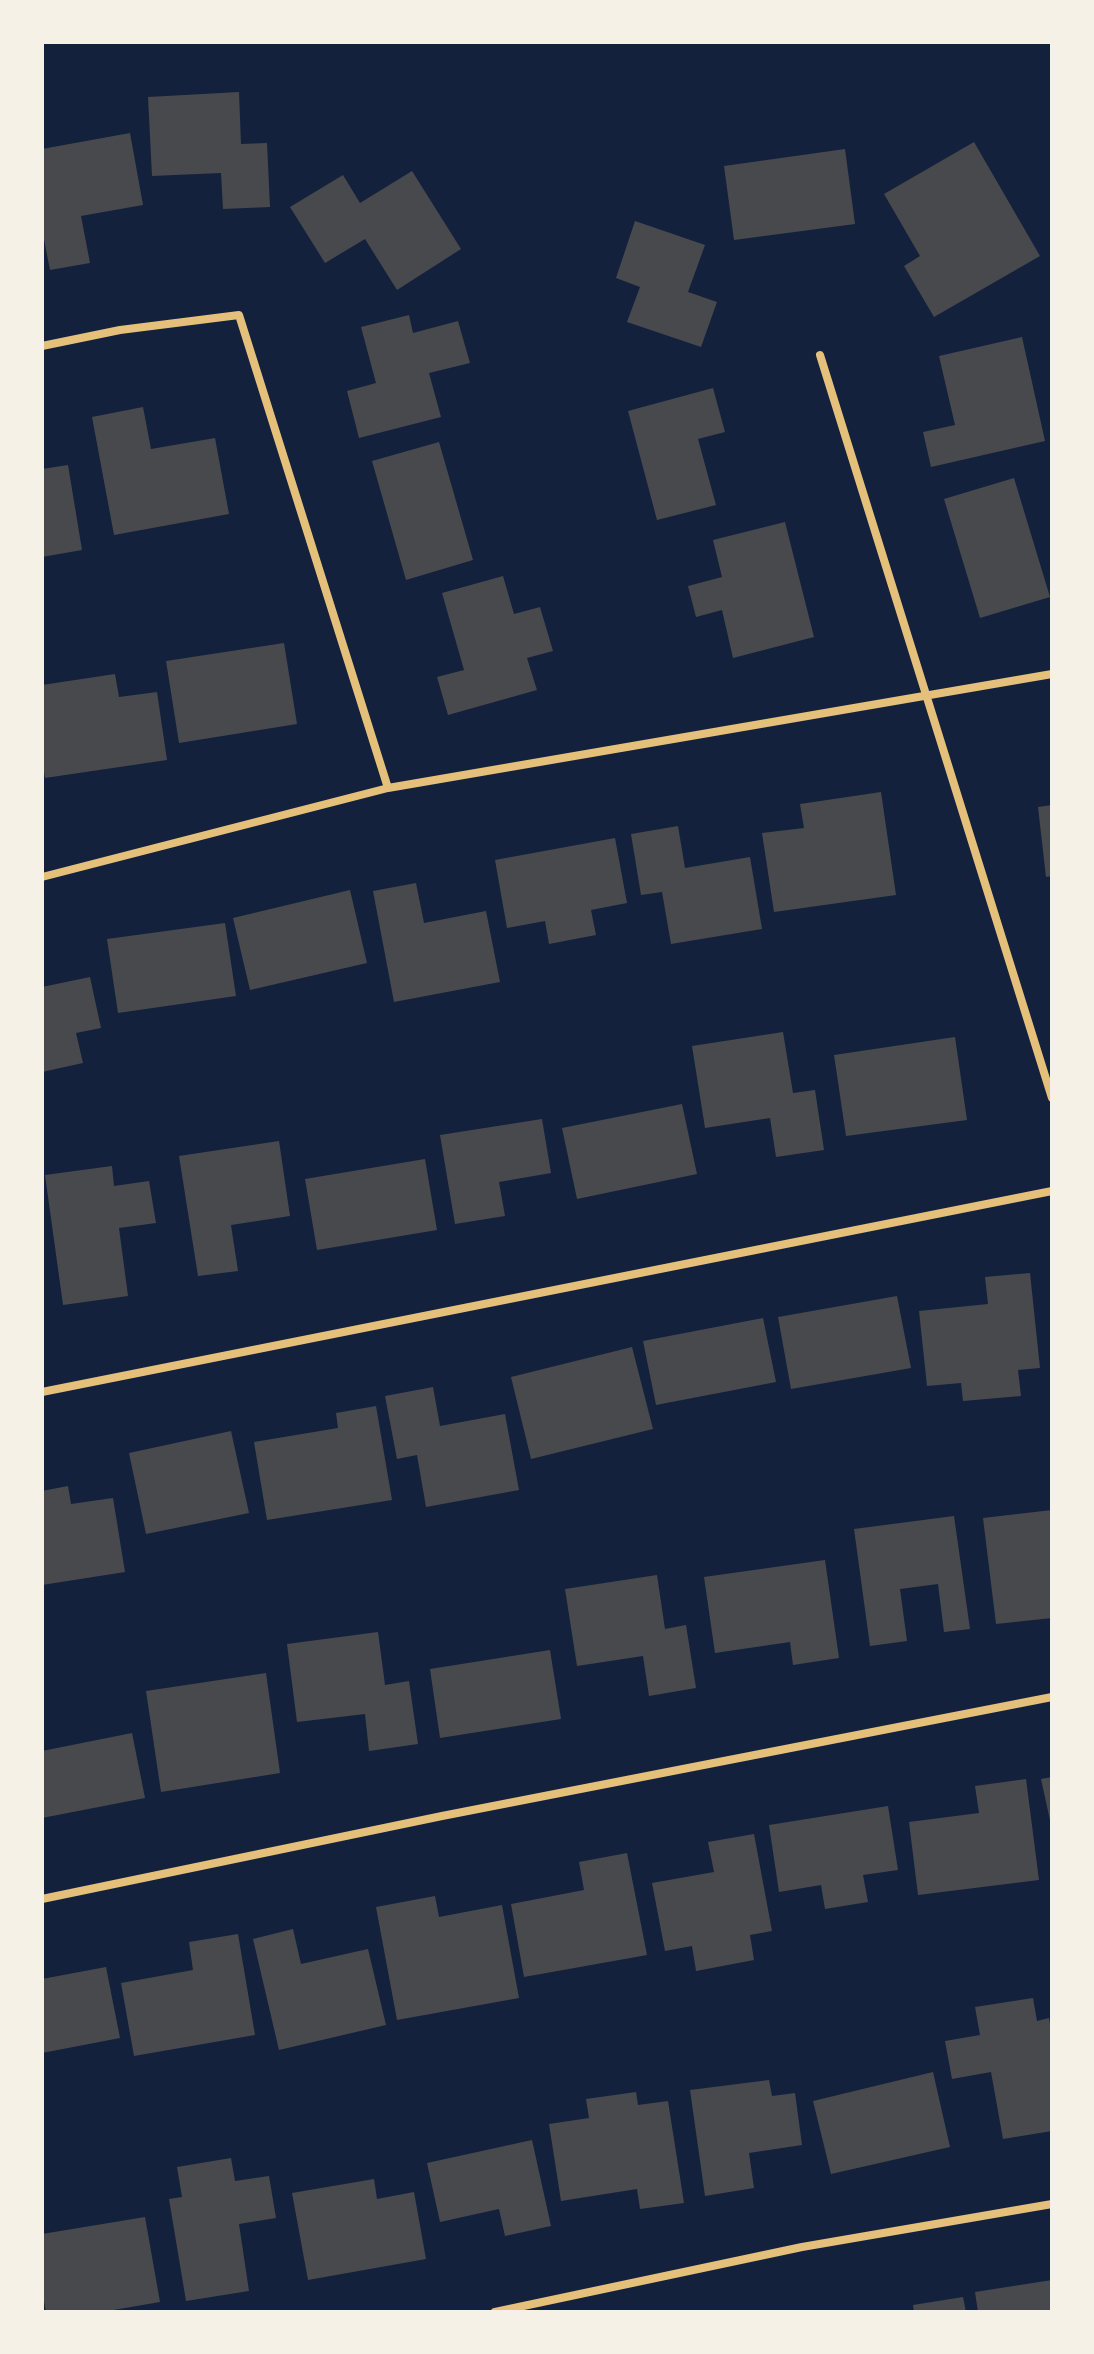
<!DOCTYPE html>
<html>
<head>
<meta charset="utf-8">
<style>
  body { margin:0 }
  #map { position:relative; width:1094px; height:2354px; overflow:hidden; background:#14213d; font-family:Mulish,sans-serif }
  canvas { display:block }
  .frame { position:absolute; inset:0; border:44px solid #f6f1e7; pointer-events:none }
</style>
</head>
<body>
<div id="map">
<canvas width="1094" height="2354"></canvas>
<div class="frame"></div>
</div>
<script>
const ctx = document.querySelector('canvas').getContext('2d');
ctx.lineJoin = 'round';
function paint(path, color) { ctx.fillStyle = color; ctx.fill(path, 'evenodd'); }
function trace(path, color, width, dash) { ctx.strokeStyle = color; ctx.lineWidth = width; ctx.lineCap = dash ? 'butt' : 'round'; ctx.setLineDash(dash || []); ctx.stroke(path); }
const building = new Path2D(`
  M 239,92 L 241,144 L 267,143 L 270,207 L 223,209 L 221,173 L 152,176 L 148,97 Z
  M 130,133 L 143,205 L 81,216 L 90,263 L 50,270 L 42,229 L 42,149 Z
  M 974,142 L 1040,256 L 934,317 L 904,266 L 920,256 L 884,194 Z
  M 845,149 L 855,224 L 734,240 L 724,166 Z
  M 412,171 L 461,249 L 397,290 L 365,239 L 325,263 L 290,207 L 343,175 L 360,203 Z
  M 635,221 L 705,245 L 688,292 L 717,302 L 701,347 L 627,322 L 640,287 L 616,278 Z
  M 409,315 L 413,333 L 458,321 L 470,363 L 429,373 L 441,417 L 359,438 L 347,391 L 376,383 L 361,327 Z
  M 1022,337 L 1045,441 L 931,467 L 923,432 L 955,425 L 939,356 Z
  M 713,388 L 725,432 L 698,439 L 716,505 L 657,520 L 628,411 Z
  M 143,407 L 151,449 L 215,438 L 229,514 L 114,535 L 92,417 Z
  M 439,442 L 473,560 L 406,580 L 372,461 Z
  M 68,465 L 82,550 L 42,557 L 42,469 Z
  M 1014,478 L 1050,597 L 980,618 L 944,499 Z
  M 785,522 L 814,637 L 733,658 L 722,610 L 696,617 L 688,586 L 722,577 L 713,540 Z
  M 503,576 L 514,614 L 540,607 L 553,651 L 527,658 L 537,690 L 448,715 L 437,677 L 464,670 L 442,593 Z
  M 284,643 L 297,724 L 179,743 L 166,661 Z
  M 115,674 L 119,697 L 157,692 L 167,760 L 45,778 L 42,760 L 42,685 Z
  M 881,792 L 896,895 L 774,912 L 762,833 L 804,828 L 800,804 Z
  M 1052,805 L 1052,876 L 1046,877 L 1038,807 Z
  M 678,826 L 685,868 L 750,857 L 762,929 L 671,944 L 662,892 L 641,895 L 631,834 Z
  M 615,838 L 627,903 L 591,910 L 596,935 L 549,944 L 545,921 L 507,928 L 495,860 Z
  M 416,883 L 424,923 L 486,911 L 500,982 L 394,1002 L 373,891 Z
  M 350,890 L 367,963 L 250,990 L 233,918 Z
  M 225,923 L 236,996 L 118,1013 L 107,939 Z
  M 90,977 L 101,1028 L 76,1033 L 83,1063 L 42,1072 L 42,987 Z
  M 783,1032 L 793,1093 L 815,1090 L 824,1150 L 776,1157 L 770,1118 L 705,1128 L 692,1046 Z
  M 955,1037 L 967,1120 L 846,1136 L 834,1055 Z
  M 682,1104 L 697,1174 L 577,1199 L 562,1128 Z
  M 542,1119 L 551,1173 L 499,1182 L 505,1216 L 455,1224 L 440,1135 Z
  M 279,1141 L 290,1216 L 231,1225 L 238,1271 L 198,1276 L 179,1156 Z
  M 425,1159 L 437,1230 L 317,1250 L 305,1179 Z
  M 112,1166 L 114,1186 L 149,1181 L 156,1223 L 119,1228 L 128,1296 L 63,1305 L 45,1175 Z
  M 1030,1273 L 1040,1368 L 1018,1370 L 1021,1396 L 963,1401 L 961,1383 L 927,1386 L 919,1311 L 988,1304 L 985,1277 Z
  M 897,1296 L 911,1368 L 791,1389 L 778,1317 Z
  M 763,1318 L 776,1382 L 656,1405 L 643,1341 Z
  M 632,1347 L 653,1429 L 531,1459 L 511,1377 Z
  M 433,1387 L 440,1426 L 505,1414 L 519,1490 L 426,1507 L 417,1455 L 397,1459 L 385,1396 Z
  M 376,1406 L 392,1500 L 267,1520 L 254,1442 L 338,1428 L 336,1413 Z
  M 231,1431 L 249,1513 L 146,1534 L 129,1453 Z
  M 68,1486 L 71,1504 L 113,1498 L 125,1572 L 42,1585 L 42,1491 Z
  M 1052,1510 L 1052,1618 L 996,1624 L 983,1518 Z
  M 954,1516 L 970,1629 L 944,1632 L 938,1584 L 900,1589 L 907,1641 L 870,1646 L 854,1529 Z
  M 825,1560 L 839,1658 L 793,1665 L 790,1642 L 715,1653 L 704,1577 Z
  M 657,1575 L 665,1629 L 686,1625 L 696,1688 L 649,1696 L 643,1656 L 577,1666 L 565,1589 Z
  M 378,1632 L 385,1685 L 409,1681 L 418,1744 L 369,1751 L 365,1714 L 297,1722 L 287,1644 Z
  M 550,1650 L 561,1719 L 440,1738 L 430,1669 Z
  M 266,1673 L 280,1773 L 161,1792 L 146,1691 Z
  M 132,1733 L 145,1798 L 42,1818 L 42,1751 Z
  M 1052,1777 L 1052,1825 L 1051,1825 L 1041,1779 Z
  M 1026,1779 L 1039,1880 L 918,1895 L 909,1822 L 979,1813 L 975,1786 Z
  M 888,1806 L 898,1870 L 863,1875 L 868,1902 L 825,1909 L 821,1885 L 779,1892 L 769,1825 Z
  M 754,1834 L 772,1931 L 750,1935 L 754,1960 L 696,1971 L 692,1946 L 665,1951 L 652,1883 L 714,1872 L 708,1842 Z
  M 627,1853 L 647,1955 L 524,1977 L 511,1904 L 584,1890 L 579,1862 Z
  M 435,1896 L 439,1917 L 502,1905 L 519,1998 L 397,2020 L 376,1907 Z
  M 293,1929 L 301,1964 L 368,1949 L 386,2025 L 279,2050 L 253,1939 Z
  M 238,1934 L 255,2035 L 134,2056 L 121,1983 L 193,1970 L 189,1942 Z
  M 106,1967 L 120,2038 L 42,2053 L 42,1979 Z
  M 1033,1998 L 1037,2021 L 1049,2018 L 1052,2035 L 1052,2131 L 1003,2139 L 991,2072 L 952,2079 L 945,2041 L 980,2035 L 975,2007 Z
  M 933,2072 L 950,2147 L 831,2174 L 813,2101 Z
  M 769,2080 L 772,2096 L 795,2093 L 802,2145 L 749,2153 L 754,2188 L 705,2196 L 690,2090 Z
  M 636,2092 L 638,2105 L 668,2101 L 684,2203 L 640,2209 L 637,2189 L 561,2201 L 549,2124 L 589,2118 L 586,2099 Z
  M 532,2140 L 551,2226 L 505,2236 L 499,2209 L 440,2222 L 427,2163 Z
  M 231,2158 L 235,2181 L 269,2176 L 276,2218 L 239,2224 L 249,2291 L 186,2301 L 169,2199 L 182,2197 L 177,2167 Z
  M 374,2179 L 377,2199 L 414,2192 L 426,2259 L 308,2280 L 292,2193 Z
  M 145,2217 L 160,2302 L 102,2312 L 46,2312 L 42,2290 L 42,2234 Z
  M 1052,2280 L 1052,2312 L 978,2312 L 975,2292 Z
  M 963,2297 L 966,2312 L 914,2312 L 913,2305 Z`);
const minor = new Path2D(`
  M 42,346 L 120,330 L 239,315 L 388,788
  M 820,355 L 1052,1098
  M 42,877 L 388,788 L 1052,674
  M 42,1392 L 1052,1191
  M 42,1899 L 442,1816 L 1052,1697
  M 495,2312 L 802,2247 L 1052,2204`);
paint(building, '#48494c');
trace(minor, '#e5c07b', 8);
</script>
</body>
</html>
